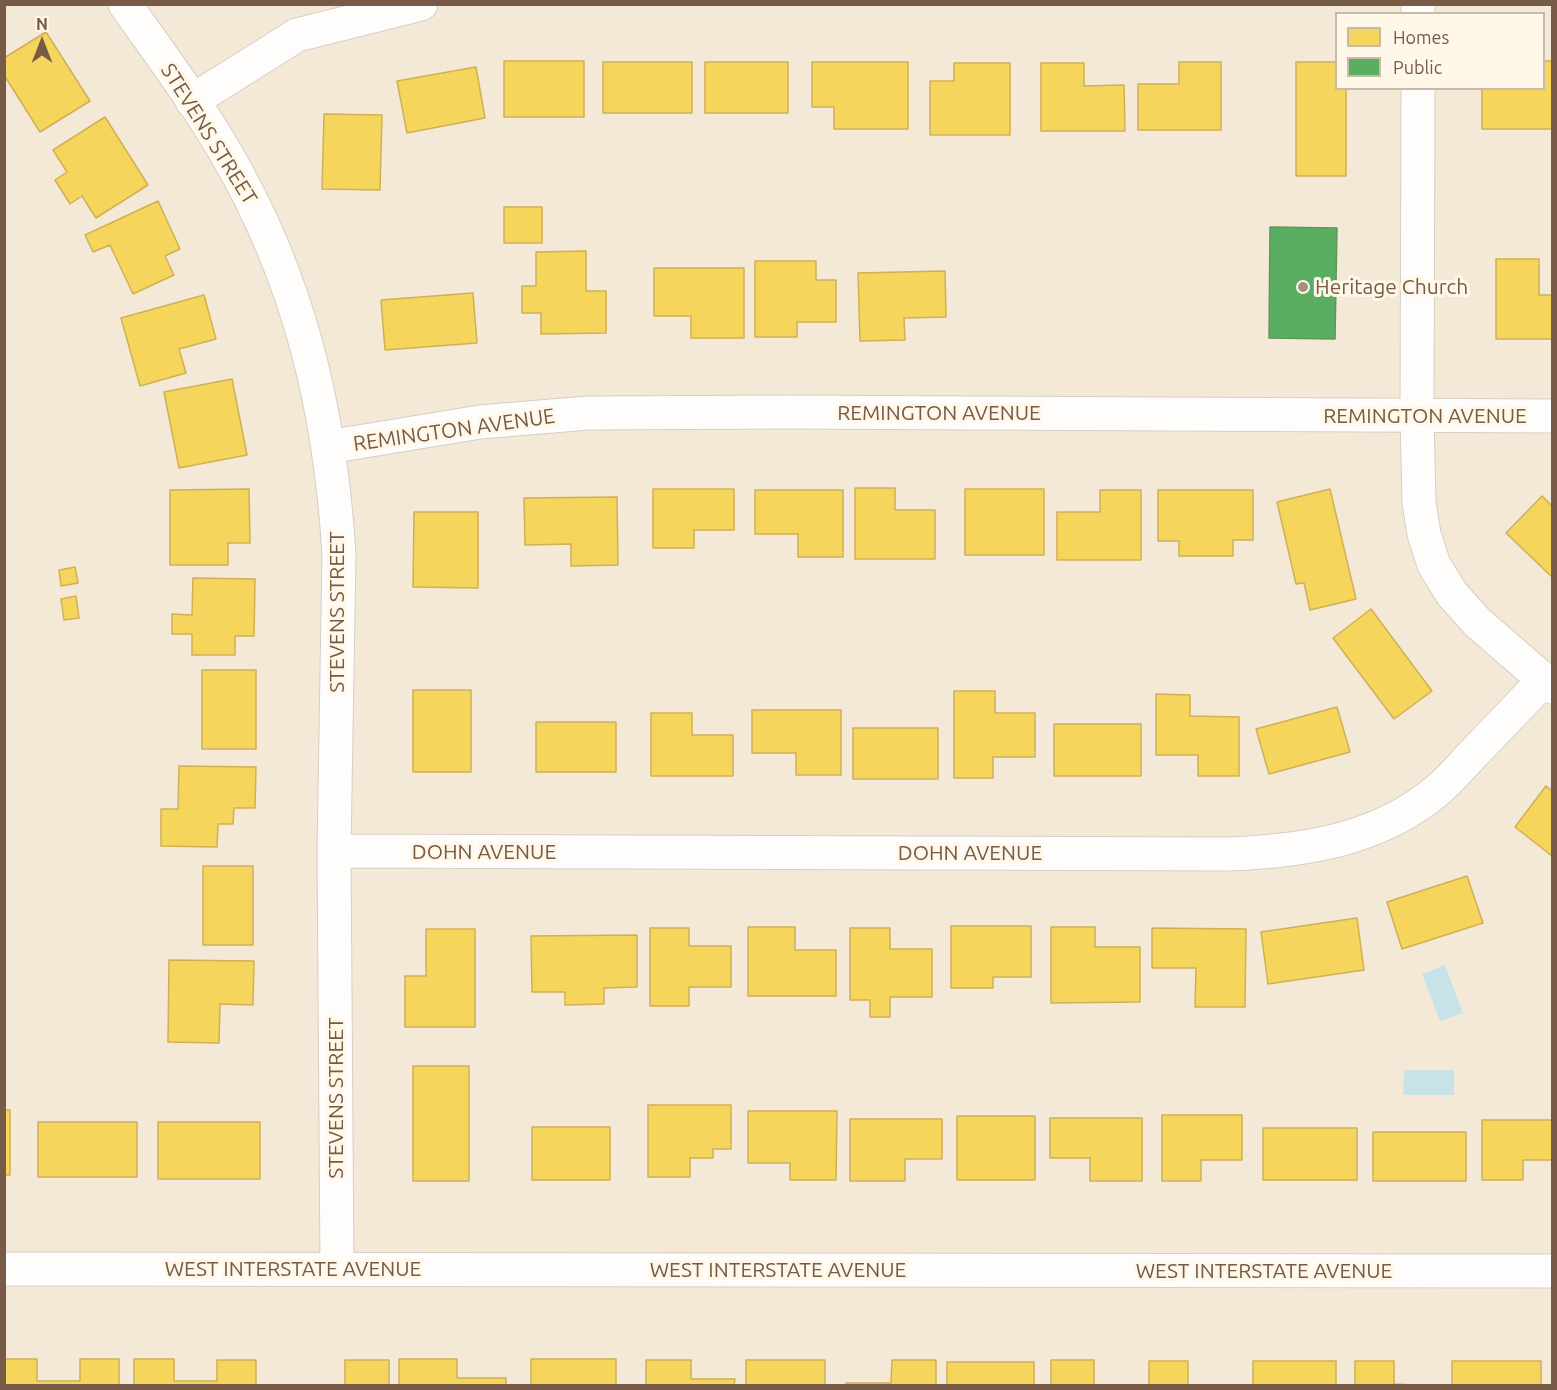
<!DOCTYPE html>
<html>
<head>
<meta charset="utf-8">
<style>
  body { margin:0 }
  #map { position:relative; width:1557px; height:1390px; overflow:hidden; background:#f8f2e7; font-family:Ubuntu,sans-serif }
  canvas { display:block }
  .frame { position:absolute; inset:0; border:6px solid #775b46; pointer-events:none }
  .legend { position:absolute; left:1335px; top:12px; width:210px; height:78px; box-sizing:border-box; background:#fff8e9; border:2px solid #c9b9a8; margin:0; padding:8px 10px; list-style:none; font-size:18px; color:#775b46 }
  .legend li { display:flex; align-items:center; gap:12px; height:30px }
  .legend b { width:30px; border:2px solid #c9b9a8 }
  .north { position:absolute; left:12px; top:12px; width:60px; height:60px; -webkit-text-stroke:4px #fff8e9; paint-order:stroke; rotate:0deg; font-size:16px; font-weight:700; line-height:24px; text-align:center; color:#775b46 }
  .north::after { content:''; display:block; margin:auto; width:21px; height:27px; background:#775b46; clip-path:polygon(50% 0,100% 100%,50% 72%,0 100%) }
</style>
</head>
<body>
<div id="map">
<canvas width="1557" height="1390"></canvas>
<div class="frame"></div>
<ul class="legend">
<li><b style="height:16px;background:#f6d55c"></b>Homes</li>
<li><b style="height:16px;background:#5aae61"></b>Public</li>
</ul>
<div class="north">N</div>
</div>
<script>
const ctx = document.querySelector('canvas').getContext('2d');
ctx.lineJoin = 'round';
function paint(path, color) { ctx.fillStyle = color; ctx.fill(path, 'evenodd'); }
function trace(path, color, width, dash) { ctx.strokeStyle = color; ctx.lineWidth = width; ctx.lineCap = dash ? 'butt' : 'round'; ctx.setLineDash(dash || []); ctx.stroke(path); }
function write(font, color, halo, rows, align = 'center') {
  ctx.font = font + ' Ubuntu,sans-serif'; ctx.lineWidth = 6; ctx.setLineDash([]); ctx.textBaseline = 'middle'; ctx.strokeStyle = halo; ctx.fillStyle = color; for (const [text, x, y, turn = 0] of rows) {
    ctx.save(); ctx.translate(x, y); ctx.rotate((+turn || 0) * Math.PI / 180); ctx.textAlign = isNaN(turn) ? turn : align; if (halo) ctx.strokeText(text, 0, 0); ctx.fillText(text, 0, 0); ctx.restore();
  }
}
const residential = new Path2D(`
  M 5,5 L 1552,5 L 1552,1385 L 5,1385 ZM 1336,14 L 1544,14 L 1544,88 L 1336,88 Z`);
const water = new Path2D(`
  M 1445,965 L 1463,1013 L 1440,1021 L 1422,974 Z
  M 1404,1070 L 1454,1070 L 1454,1095 L 1403,1095 Z`);
const homes = new Path2D(`
  M 46,32 L 90,101 L 40,132 L 4,75 L 4,58 Z
  M 504,61 L 584,61 L 584,117 L 504,117 Z
  M 1544,61 L 1552,61 L 1552,129 L 1482,129 L 1482,88 L 1544,88 Z
  M 603,62 L 692,62 L 692,113 L 603,113 Z
  M 705,62 L 788,62 L 788,113 L 705,113 Z
  M 812,62 L 908,62 L 908,129 L 834,129 L 834,107 L 812,107 Z
  M 1179,62 L 1221,62 L 1221,130 L 1138,130 L 1138,84 L 1179,84 Z
  M 1296,62 L 1336,62 L 1336,88 L 1346,88 L 1346,176 L 1296,176 Z
  M 954,63 L 1010,63 L 1010,135 L 930,135 L 930,81 L 954,81 Z
  M 1041,63 L 1084,63 L 1084,86 L 1124,85 L 1125,131 L 1041,131 Z
  M 476,67 L 485,118 L 407,133 L 397,81 Z
  M 324,114 L 382,115 L 380,190 L 322,189 Z
  M 105,117 L 148,185 L 96,218 L 82,196 L 70,204 L 55,180 L 67,172 L 53,150 Z
  M 158,201 L 180,249 L 165,256 L 174,275 L 133,294 L 110,245 L 93,252 L 85,235 Z
  M 504,207 L 542,207 L 542,243 L 504,243 Z
  M 586,251 L 586,291 L 606,291 L 606,333 L 541,334 L 541,313 L 522,313 L 522,286 L 536,286 L 536,252 Z
  M 1496,259 L 1539,259 L 1539,295 L 1552,295 L 1552,339 L 1496,339 Z
  M 755,261 L 816,261 L 816,280 L 836,280 L 836,322 L 797,322 L 797,337 L 755,337 Z
  M 654,268 L 744,268 L 744,338 L 691,338 L 691,316 L 654,316 Z
  M 945,271 L 946,317 L 904,318 L 905,340 L 860,341 L 858,273 Z
  M 473,293 L 477,343 L 385,350 L 381,300 Z
  M 204,295 L 216,339 L 179,349 L 186,373 L 140,386 L 121,318 Z
  M 232,379 L 247,455 L 179,468 L 164,392 Z
  M 855,488 L 895,488 L 895,510 L 935,510 L 935,559 L 855,559 Z
  M 249,489 L 250,543 L 228,543 L 228,565 L 170,565 L 170,490 Z
  M 653,489 L 734,489 L 734,530 L 694,530 L 694,548 L 653,548 Z
  M 965,489 L 1044,489 L 1044,555 L 965,555 Z
  M 1330,489 L 1356,599 L 1310,610 L 1304,583 L 1296,584 L 1277,502 Z
  M 755,490 L 843,490 L 843,557 L 798,557 L 798,534 L 755,534 Z
  M 1100,490 L 1141,490 L 1141,560 L 1057,560 L 1057,512 L 1100,512 Z
  M 1158,490 L 1253,490 L 1253,540 L 1233,540 L 1233,556 L 1179,556 L 1179,541 L 1158,541 Z
  M 1542,496 L 1552,506 L 1552,577 L 1506,533 Z
  M 617,497 L 618,565 L 571,566 L 571,544 L 525,545 L 524,498 Z
  M 414,512 L 478,512 L 478,588 L 413,587 Z
  M 75,567 L 78,583 L 61,586 L 59,570 Z
  M 193,578 L 255,579 L 254,636 L 235,636 L 235,655 L 192,655 L 192,634 L 172,634 L 172,614 L 192,615 Z
  M 76,596 L 79,618 L 64,620 L 61,599 Z
  M 1371,609 L 1432,691 L 1394,719 L 1333,638 Z
  M 202,670 L 256,670 L 256,749 L 202,749 Z
  M 413,690 L 471,690 L 471,772 L 413,772 Z
  M 954,691 L 995,691 L 995,713 L 1035,713 L 1035,757 L 993,757 L 993,778 L 954,778 Z
  M 1156,694 L 1190,695 L 1190,716 L 1239,717 L 1239,776 L 1198,776 L 1198,755 L 1156,755 Z
  M 1337,707 L 1350,752 L 1269,774 L 1256,729 Z
  M 752,710 L 841,710 L 841,775 L 796,775 L 796,753 L 752,753 Z
  M 651,713 L 692,713 L 692,735 L 733,735 L 733,776 L 651,776 Z
  M 536,722 L 616,722 L 616,772 L 536,772 Z
  M 1054,724 L 1141,724 L 1141,776 L 1054,776 Z
  M 853,728 L 938,728 L 938,779 L 853,779 Z
  M 179,766 L 256,767 L 255,808 L 234,808 L 233,824 L 218,824 L 217,847 L 161,846 L 161,809 L 178,809 Z
  M 1546,786 L 1552,791 L 1552,856 L 1515,827 Z
  M 203,866 L 253,866 L 253,945 L 203,945 Z
  M 1467,876 L 1483,923 L 1402,949 L 1387,902 Z
  M 1357,918 L 1364,970 L 1268,984 L 1261,932 Z
  M 951,926 L 1031,926 L 1031,977 L 993,977 L 993,988 L 951,988 Z
  M 748,927 L 795,927 L 795,950 L 836,950 L 836,996 L 748,996 Z
  M 1051,927 L 1095,927 L 1095,947 L 1140,947 L 1140,1002 L 1051,1003 Z
  M 650,928 L 689,928 L 689,946 L 731,946 L 731,987 L 689,987 L 689,1006 L 650,1006 Z
  M 850,928 L 890,928 L 890,949 L 932,949 L 932,997 L 890,997 L 890,1017 L 870,1017 L 870,1000 L 850,1000 Z
  M 1152,928 L 1246,929 L 1245,1007 L 1195,1007 L 1196,968 L 1152,968 Z
  M 426,929 L 475,929 L 475,1027 L 405,1027 L 405,976 L 426,976 Z
  M 637,935 L 637,987 L 604,988 L 604,1004 L 565,1005 L 565,992 L 532,992 L 531,936 Z
  M 169,960 L 254,961 L 253,1005 L 220,1004 L 219,1043 L 168,1042 Z
  M 413,1066 L 469,1066 L 469,1181 L 413,1181 Z
  M 648,1105 L 731,1105 L 731,1149 L 713,1149 L 713,1158 L 690,1158 L 690,1177 L 648,1177 Z
  M 4,1110 L 10,1110 L 10,1175 L 4,1175 Z
  M 748,1111 L 837,1111 L 836,1180 L 790,1180 L 790,1163 L 748,1163 Z
  M 1162,1115 L 1242,1115 L 1242,1160 L 1201,1160 L 1201,1181 L 1162,1181 Z
  M 957,1116 L 1035,1116 L 1035,1180 L 957,1180 Z
  M 1050,1118 L 1142,1118 L 1142,1181 L 1090,1181 L 1090,1158 L 1050,1158 Z
  M 850,1119 L 942,1119 L 942,1159 L 905,1159 L 905,1181 L 850,1181 Z
  M 1482,1120 L 1552,1120 L 1552,1160 L 1523,1160 L 1523,1180 L 1482,1180 Z
  M 38,1122 L 137,1122 L 137,1177 L 38,1177 Z
  M 158,1122 L 260,1122 L 260,1179 L 158,1179 Z
  M 532,1127 L 610,1127 L 610,1180 L 532,1180 Z
  M 1263,1128 L 1357,1128 L 1357,1180 L 1263,1180 Z
  M 1373,1132 L 1466,1132 L 1466,1181 L 1373,1181 Z
  M 4,1359 L 37,1359 L 37,1381 L 80,1381 L 80,1359 L 119,1359 L 119,1386 L 4,1386 Z
  M 134,1359 L 174,1359 L 174,1381 L 217,1381 L 217,1360 L 256,1360 L 256,1386 L 134,1386 Z
  M 399,1359 L 457,1359 L 457,1378 L 506,1378 L 506,1386 L 399,1386 Z
  M 531,1359 L 616,1359 L 616,1386 L 531,1386 Z
  M 345,1360 L 389,1360 L 389,1386 L 345,1386 Z
  M 646,1360 L 691,1360 L 691,1379 L 735,1379 L 734,1386 L 646,1386 Z
  M 746,1360 L 825,1360 L 825,1386 L 746,1386 Z
  M 892,1360 L 936,1360 L 936,1386 L 846,1386 L 846,1383 L 891,1383 Z
  M 1051,1360 L 1094,1360 L 1094,1386 L 1051,1386 Z
  M 1149,1361 L 1188,1361 L 1188,1386 L 1149,1386 Z
  M 1253,1361 L 1336,1361 L 1336,1386 L 1253,1386 Z
  M 1355,1361 L 1394,1361 L 1394,1384 L 1434,1386 L 1355,1386 Z
  M 1452,1361 L 1541,1361 L 1541,1386 L 1452,1386 Z
  M 947,1362 L 1034,1362 L 1034,1386 L 947,1386 Z`);
const public = new Path2D(`
  M 1270,227 L 1337,228 L 1335,339 L 1269,338 Z`);
const street = new Path2D(`
  M 125,4 C 160,54 197,103 227,155 C 300,281 330,410 339,554 L 334,851 L 337,1269
  M 1418,14 L 1418,4
  M 1418,88 L 1417,416 L 1419,502 L 1424,534 L 1434,565 L 1452,594 L 1477,622 L 1552,687
  M 192,101 L 297,35 L 421,4
  M 328,447 L 480,422 L 588,413 L 789,412 L 1552,416
  M 334,851 L 1229,854 C 1304,851 1380,840 1439,789 C 1452,778 1463,764 1474,753 C 1498,728 1521,704 1544,680`);
const secondary = new Path2D(`
  M 4,1269 L 1552,1271`);
const markers = [
  [1303,287,6,"#a4907e"]
];
const streetNames = [
  ["STEVENS STREET",209,134,58],
  ["REMINGTON AVENUE",939,413],
  ["REMINGTON AVENUE",1425,416],
  ["REMINGTON AVENUE",454,430,-8],
  ["STEVENS STREET",337,612,-90],
  ["DOHN AVENUE",484,852],
  ["DOHN AVENUE",970,853],
  ["STEVENS STREET",336,1098,-90],
  ["WEST INTERSTATE AVENUE",293,1269],
  ["WEST INTERSTATE AVENUE",778,1270],
  ["WEST INTERSTATE AVENUE",1264,1271]
];
const poiNames = [
  ["Heritage Church",1315,287]
];
paint(residential, '#f4e9d7');
paint(water, '#c8e3e8');
paint(homes, '#f6d55c');
trace(homes, '#d0b055', 1.5);
paint(public, '#5aae61');
trace(public, '#639559', 1.5);
trace(street, '#d6cec5', 35);
trace(secondary, '#d6cec4', 35);
trace(street, '#fefdfb', 33);
trace(secondary, '#fefdfb', 33);
for (const [x, y, r, color] of markers) { const dot = new Path2D(); dot.arc(x, y, r, 0, 2 * Math.PI); ctx.fillStyle = color; ctx.fill(dot); trace(dot, '#fff8e9', 2); }
write('21px', '#775b46', '#fff8e9', streetNames);
write('21px', '#775b46', '#fff8e9', poiNames, 'left');
</script>
</body>
</html>
